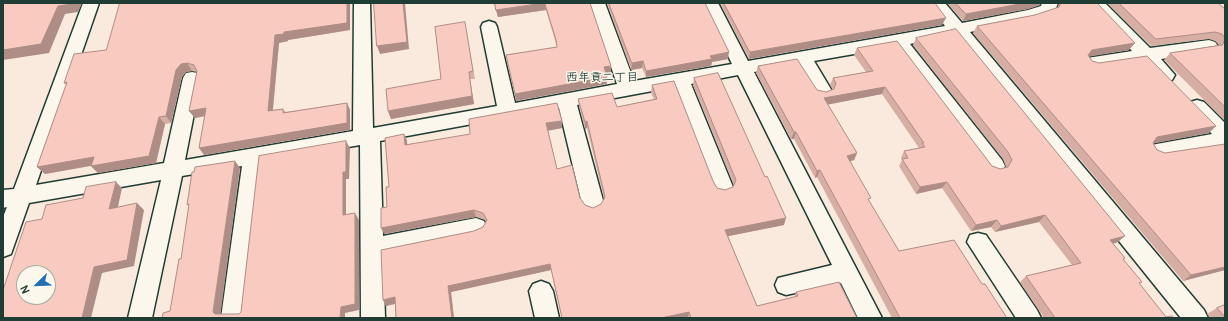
<!DOCTYPE html>
<html>
<head>
<meta charset="utf-8">
<style>
  body { margin:0 }
  #map { position:relative; width:1228px; height:321px; overflow:hidden; background:#faeade; font-family:Pangolin,sans-serif }
  canvas { display:block }
  .frame { position:absolute; inset:0; border:4px solid #1f3d34; pointer-events:none }
  .north { position:absolute; left:16px; top:265px; width:40px; height:40px; box-sizing:border-box; background:#fbf7ec; border:1px solid #a3ada2; border-radius:50%; rotate:247deg; font-size:11px; font-weight:700; line-height:16px; text-align:center; color:#1f3d34 }
  .north::after { content:''; display:block; margin:auto; width:14px; height:18px; background:#1f6fb2; clip-path:polygon(50% 0,100% 100%,50% 72%,0 100%) }
</style>
</head>
<body>
<div id="map">
<canvas width="1228" height="321"></canvas>
<div class="frame"></div>
<div class="north">N</div>
</div>
<script>
const ctx = document.querySelector('canvas').getContext('2d');
ctx.lineJoin = 'round';
function trace(path, color, width, dash) { ctx.strokeStyle = color; ctx.lineWidth = width; ctx.lineCap = dash ? 'butt' : 'round'; ctx.setLineDash(dash || []); ctx.stroke(path); }
function paint(path, color) { ctx.fillStyle = color; ctx.fill(path, 'evenodd'); }
function write(font, color, halo, rows, align = 'center') {
  ctx.font = font + ' Pangolin,"Klee One",sans-serif'; ctx.lineWidth = 3; ctx.setLineDash([]); ctx.textBaseline = 'middle'; ctx.strokeStyle = halo; ctx.fillStyle = color; for (const [text, x, y, turn = 0] of rows) {
    ctx.save(); ctx.translate(x, y); ctx.rotate((+turn || 0) * Math.PI / 180); ctx.textAlign = isNaN(turn) ? turn : align; if (halo) ctx.strokeText(text, 0, 0); ctx.fillText(text, 0, 0); ctx.restore();
  }
}
const minor = new Path2D(`
  M 83,3 L 99,3 L 36,185 L 164,163 L 183,78 L 186,73 L 192,72 L 198,73 L 201,78 L 185,160 L 353,131 L 354,3 L 370,3 L 373,128 L 497,106 L 481,27 L 483,23 L 489,21 L 495,23 L 497,27 L 515,103 L 617,84 L 589,3 L 605,3 L 634,81 L 732,64 L 702,3 L 718,3 L 748,61 L 945,26 L 928,3 L 945,3 L 962,23 L 1028,10 L 1041,6 L 1042,3 L 1058,3 L 1054,13 L 1030,20 L 970,32 L 1204,310 L 1208,318 L 1181,318 L 953,35 L 910,44 L 1002,160 L 1005,166 L 1002,172 L 995,174 L 988,172 L 894,47 L 814,61 L 832,91 L 830,96 L 823,98 L 816,96 L 798,64 L 754,72 L 882,318 L 858,318 L 841,283 L 786,295 L 778,292 L 775,285 L 778,278 L 832,265 L 738,75 L 691,84 L 733,187 L 730,193 L 723,195 L 716,193 L 713,187 L 674,87 L 577,105 L 604,204 L 600,210 L 593,213 L 586,210 L 582,204 L 559,108 L 380,141 L 383,236 L 476,218 L 484,221 L 487,227 L 484,233 L 476,236 L 383,255 L 385,318 L 361,318 L 360,145 L 262,162 L 245,318 L 221,318 L 242,166 L 182,176 L 152,318 L 128,318 L 161,180 L 29,203 L 11,254 L 3,257 L 3,217 L 7,207 L 3,208 L 3,190 L 14,189 Z
  M 1088,3 L 1105,3 L 1150,48 L 1209,40 L 1215,42 L 1218,46 L 1215,50 L 1209,52 L 1161,59 L 1175,75 L 1172,80 C 1158,84 1151,71 1142,61 L 1093,68 L 1087,66 L 1084,62 L 1087,58 L 1132,51 Z
  M 1197,100 L 1204,102 L 1225,123 L 1225,148 L 1158,158 L 1151,155 L 1148,150 L 1151,145 L 1212,134 L 1190,112 L 1188,107 L 1190,102 Z
  M 978,233 L 986,235 L 1037,310 L 1041,318 L 1016,318 L 967,242 L 970,235 Z
  M 541,281 L 549,284 L 553,291 L 559,318 L 535,318 L 529,291 L 533,284 Z`);
const wall = new Path2D(`
  M 494,3 L 590,3 L 611,66 L 611,72 L 606,73 L 607,77 L 607,84 L 516,101 L 506,55 L 557,47 L 546,10 L 498,17 Z
  M 607,3 L 705,3 L 728,59 L 712,62 L 711,66 L 646,77 L 642,68 L 631,70 Z
  M 720,3 L 935,3 L 942,25 L 749,59 Z
  M 947,3 L 1041,3 L 1040,5 L 1028,9 L 963,21 Z
  M 1059,3 L 1097,3 L 1129,50 L 1089,56 L 1092,61 L 1209,133 L 1153,143 L 1225,270 L 1183,281 L 973,33 L 977,26 L 1035,15 L 1057,8 L 1059,4 Z
  M 1107,3 L 1218,3 L 1225,9 L 1225,121 L 1164,60 L 1170,53 L 1219,45 L 1215,41 L 1209,39 L 1151,46 Z
  M 350,30 L 288,40 L 288,41 L 279,43 L 273,110 L 283,109 L 286,112 L 347,103 L 350,110 L 350,130 L 204,155 L 204,116 L 195,118 L 189,111 L 197,72 L 192,71 L 186,72 L 182,77 L 171,123 L 165,124 L 156,163 L 98,173 L 91,166 L 45,174 L 37,167 L 66,85 L 64,83 L 106,50 Z
  M 466,30 L 475,79 L 470,79 L 474,104 L 391,119 L 388,111 L 441,79 Z
  M 916,38 L 1118,242 L 1113,244 L 1125,258 L 1123,259 L 1142,282 L 1139,284 L 1166,317 L 1174,318 L 1044,318 L 1020,282 L 1026,276 L 1072,265 L 1039,222 L 995,232 L 991,227 L 971,231 L 942,188 L 916,194 L 899,166 L 902,160 L 901,158 L 904,151 L 919,148 L 882,94 L 827,104 L 857,153 L 854,160 L 850,161 L 869,201 L 899,251 L 982,284 L 1007,318 L 892,318 L 817,177 L 815,178 L 794,139 L 791,139 L 756,73 L 758,66 L 817,90 L 826,92 L 833,90 L 830,85 L 833,78 L 866,72 L 854,55 L 857,48 L 992,166 L 1000,169 L 1006,167 L 1003,159 L 913,45 Z
  M 694,78 L 784,225 L 728,236 L 757,306 L 794,297 L 796,292 L 857,318 L 562,318 L 551,270 L 451,292 L 454,318 L 396,318 L 395,304 L 386,306 L 383,300 L 474,231 L 483,227 L 486,222 L 485,220 L 476,217 L 384,234 L 389,187 L 404,134 L 407,141 L 407,145 L 562,121 L 562,128 L 548,130 L 557,169 L 585,205 L 593,208 L 601,204 L 604,199 L 587,128 L 585,129 L 579,106 L 578,99 L 617,107 L 654,99 L 651,93 L 652,85 L 717,188 L 725,190 L 733,187 L 734,185 L 693,85 Z
  M 1225,305 L 1225,318 L 1211,318 L 1207,314 L 1217,308 Z`);
const shadedWall = new Path2D(`
  M 71,3 L 82,3 L 78,12 L 65,14 L 49,53 L 3,60 L 3,50 L 58,6 Z
  M 347,3 L 350,3 L 350,30 L 288,40 L 288,41 L 279,43 L 272,118 L 268,111 L 275,35 L 284,32 Z
  M 403,3 L 405,3 L 409,49 L 380,54 L 377,46 Z
  M 545,3 L 546,10 L 498,17 L 496,10 Z
  M 1025,3 L 1041,3 L 1040,5 L 1028,9 L 963,21 L 966,14 Z
  M 946,18 L 942,25 L 749,59 L 750,52 Z
  M 1135,43 L 1129,50 L 1087,57 L 1092,50 Z
  M 729,52 L 728,59 L 712,62 L 711,66 L 646,77 L 646,71 L 710,56 Z
  M 643,61 L 642,68 L 631,70 L 632,63 Z
  M 187,63 L 192,71 L 186,72 L 182,77 L 171,123 L 166,116 L 176,70 L 181,64 Z
  M 611,66 L 611,72 L 604,74 L 604,67 Z
  M 469,72 L 470,79 L 474,104 L 391,119 L 388,111 Z
  M 607,77 L 607,84 L 516,101 L 515,94 Z
  M 885,87 L 882,94 L 821,106 L 824,98 Z
  M 347,103 L 350,110 L 350,130 L 204,155 L 199,148 Z
  M 206,108 L 211,115 L 195,118 L 189,111 Z
  M 159,117 L 165,124 L 156,163 L 98,173 L 91,166 Z
  M 562,121 L 562,128 L 547,131 L 546,123 Z
  M 587,121 L 587,128 L 585,129 L 585,122 Z
  M 1216,126 L 1209,133 L 1151,144 L 1157,137 Z
  M 794,132 L 796,132 L 794,139 L 791,139 Z
  M 404,134 L 407,141 L 408,152 L 405,145 Z
  M 346,141 L 350,148 L 349,179 L 346,179 L 346,222 L 343,215 L 343,172 Z
  M 857,153 L 854,160 L 844,163 L 847,156 Z
  M 94,157 L 100,164 L 45,174 L 37,167 Z
  M 235,161 L 240,168 L 220,318 L 213,312 Z
  M 820,170 L 817,177 L 815,178 L 817,171 Z
  M 116,182 L 122,188 L 116,216 L 109,209 Z
  M 947,182 L 942,188 L 916,194 L 920,187 Z
  M 137,203 L 144,210 L 134,266 L 102,273 L 91,318 L 82,318 L 94,267 Z
  M 474,210 L 476,217 L 384,234 L 381,228 Z
  M 355,213 L 359,220 L 359,310 L 345,313 L 345,318 L 340,318 L 341,307 Z
  M 1045,215 L 1039,222 L 995,232 L 1001,226 Z
  M 786,218 L 784,225 L 724,237 L 725,230 Z
  M 997,220 L 991,227 L 971,231 L 976,225 Z
  M 1125,236 L 1118,242 L 1103,246 L 1110,240 Z
  M 550,264 L 551,270 L 451,292 L 454,318 L 452,318 L 448,286 Z
  M 1225,267 L 1225,270 L 1183,281 L 1191,275 Z
  M 395,297 L 398,303 L 386,306 L 383,300 Z
  M 689,312 L 688,318 L 661,318 Z`);
const building = new Path2D(`
  M 3,3 L 71,3 L 71,4 L 58,6 L 41,44 L 3,50 Z
  M 120,3 L 347,3 L 347,23 L 284,32 L 284,34 L 275,35 L 268,111 L 283,109 L 283,113 L 347,103 L 347,123 L 199,148 L 206,108 L 189,111 L 197,71 L 194,65 L 187,63 L 181,64 L 176,70 L 166,116 L 159,117 L 149,156 L 91,166 L 94,157 L 37,167 L 67,82 L 64,83 L 74,54 L 106,50 Z
  M 374,3 L 403,3 L 407,42 L 377,46 Z
  M 495,3 L 544,3 L 496,10 Z
  M 545,3 L 590,3 L 611,66 L 604,67 L 607,77 L 515,94 L 506,55 L 557,47 L 556,40 Z
  M 609,3 L 705,3 L 729,52 L 710,56 L 712,59 L 646,71 L 643,61 L 632,63 Z
  M 724,3 L 935,3 L 946,18 L 750,52 Z
  M 956,3 L 1025,3 L 966,14 Z
  M 1061,3 L 1097,3 L 1135,43 L 1092,50 L 1088,55 L 1092,61 L 1099,63 L 1147,56 L 1216,126 L 1157,137 L 1153,143 L 1157,150 L 1165,153 L 1225,144 L 1225,267 L 1191,275 L 977,26 L 1035,15 L 1059,7 Z
  M 1119,3 L 1218,3 L 1225,9 L 1225,38 L 1222,34 L 1215,32 L 1156,39 Z
  M 465,22 L 473,71 L 469,72 L 472,96 L 388,111 L 386,89 L 441,79 L 435,27 Z
  M 956,29 L 1125,236 L 1110,240 L 1125,258 L 1123,259 L 1142,282 L 1139,283 L 1166,317 L 1172,316 L 1174,318 L 1055,318 L 1026,276 L 1081,263 L 1045,215 L 1001,226 L 997,220 L 976,225 L 947,182 L 920,187 L 902,159 L 908,158 L 904,151 L 925,147 L 922,143 L 924,143 L 885,87 L 824,98 L 857,153 L 847,156 L 871,198 L 868,199 L 899,251 L 954,240 L 982,284 L 985,284 L 1007,318 L 900,318 L 820,170 L 817,171 L 796,132 L 794,132 L 758,66 L 797,59 L 817,90 L 826,92 L 834,89 L 836,83 L 833,78 L 873,71 L 857,48 L 897,41 L 992,166 L 1000,169 L 1008,167 L 1012,160 L 1008,152 L 916,38 Z
  M 1225,40 L 1225,107 L 1170,53 L 1222,45 Z
  M 718,73 L 765,177 L 767,176 L 786,218 L 725,230 L 757,306 L 798,296 L 796,292 L 839,282 L 857,318 L 691,318 L 689,312 L 661,318 L 562,318 L 550,264 L 448,286 L 452,318 L 396,318 L 395,297 L 383,300 L 381,250 L 474,231 L 483,227 L 487,220 L 483,213 L 474,210 L 381,228 L 381,208 L 387,207 L 386,187 L 389,187 L 385,138 L 404,134 L 405,145 L 470,134 L 469,119 L 557,103 L 562,121 L 546,123 L 557,169 L 572,165 L 580,198 L 585,205 L 593,208 L 601,204 L 605,197 L 587,121 L 585,122 L 578,99 L 612,93 L 617,107 L 657,99 L 652,85 L 674,81 L 713,181 L 717,188 L 725,190 L 733,187 L 736,180 L 694,78 Z
  M 346,141 L 346,172 L 343,172 L 343,215 L 355,213 L 355,304 L 341,307 L 340,318 L 162,318 L 163,313 L 170,311 L 179,259 L 181,259 L 189,204 L 187,205 L 192,172 L 194,172 L 195,167 L 235,161 L 213,312 L 215,314 L 239,314 L 241,312 L 259,156 Z
  M 116,182 L 109,209 L 137,203 L 127,260 L 94,267 L 82,318 L 3,318 L 3,290 L 26,222 L 42,219 L 46,205 L 83,198 L 86,187 ZM 24,273 L 48,273 L 48,297 L 24,297 Z
  M 1225,305 L 1225,317 L 1217,308 Z`);
const neighbourhoodNames = [
  ["西年貢二丁目",602,78]
];
trace(minor, '#1f3d34', 3);
paint(minor, '#fbf7ec');
paint(wall, '#d6aea4');
paint(shadedWall, '#ae8d86');
paint(building, '#f9cabf');
trace(building, '#ae8d86', 1);
write('bold 12px', '#1f3d34', '#fbf7ec', neighbourhoodNames);
</script>
</body>
</html>
